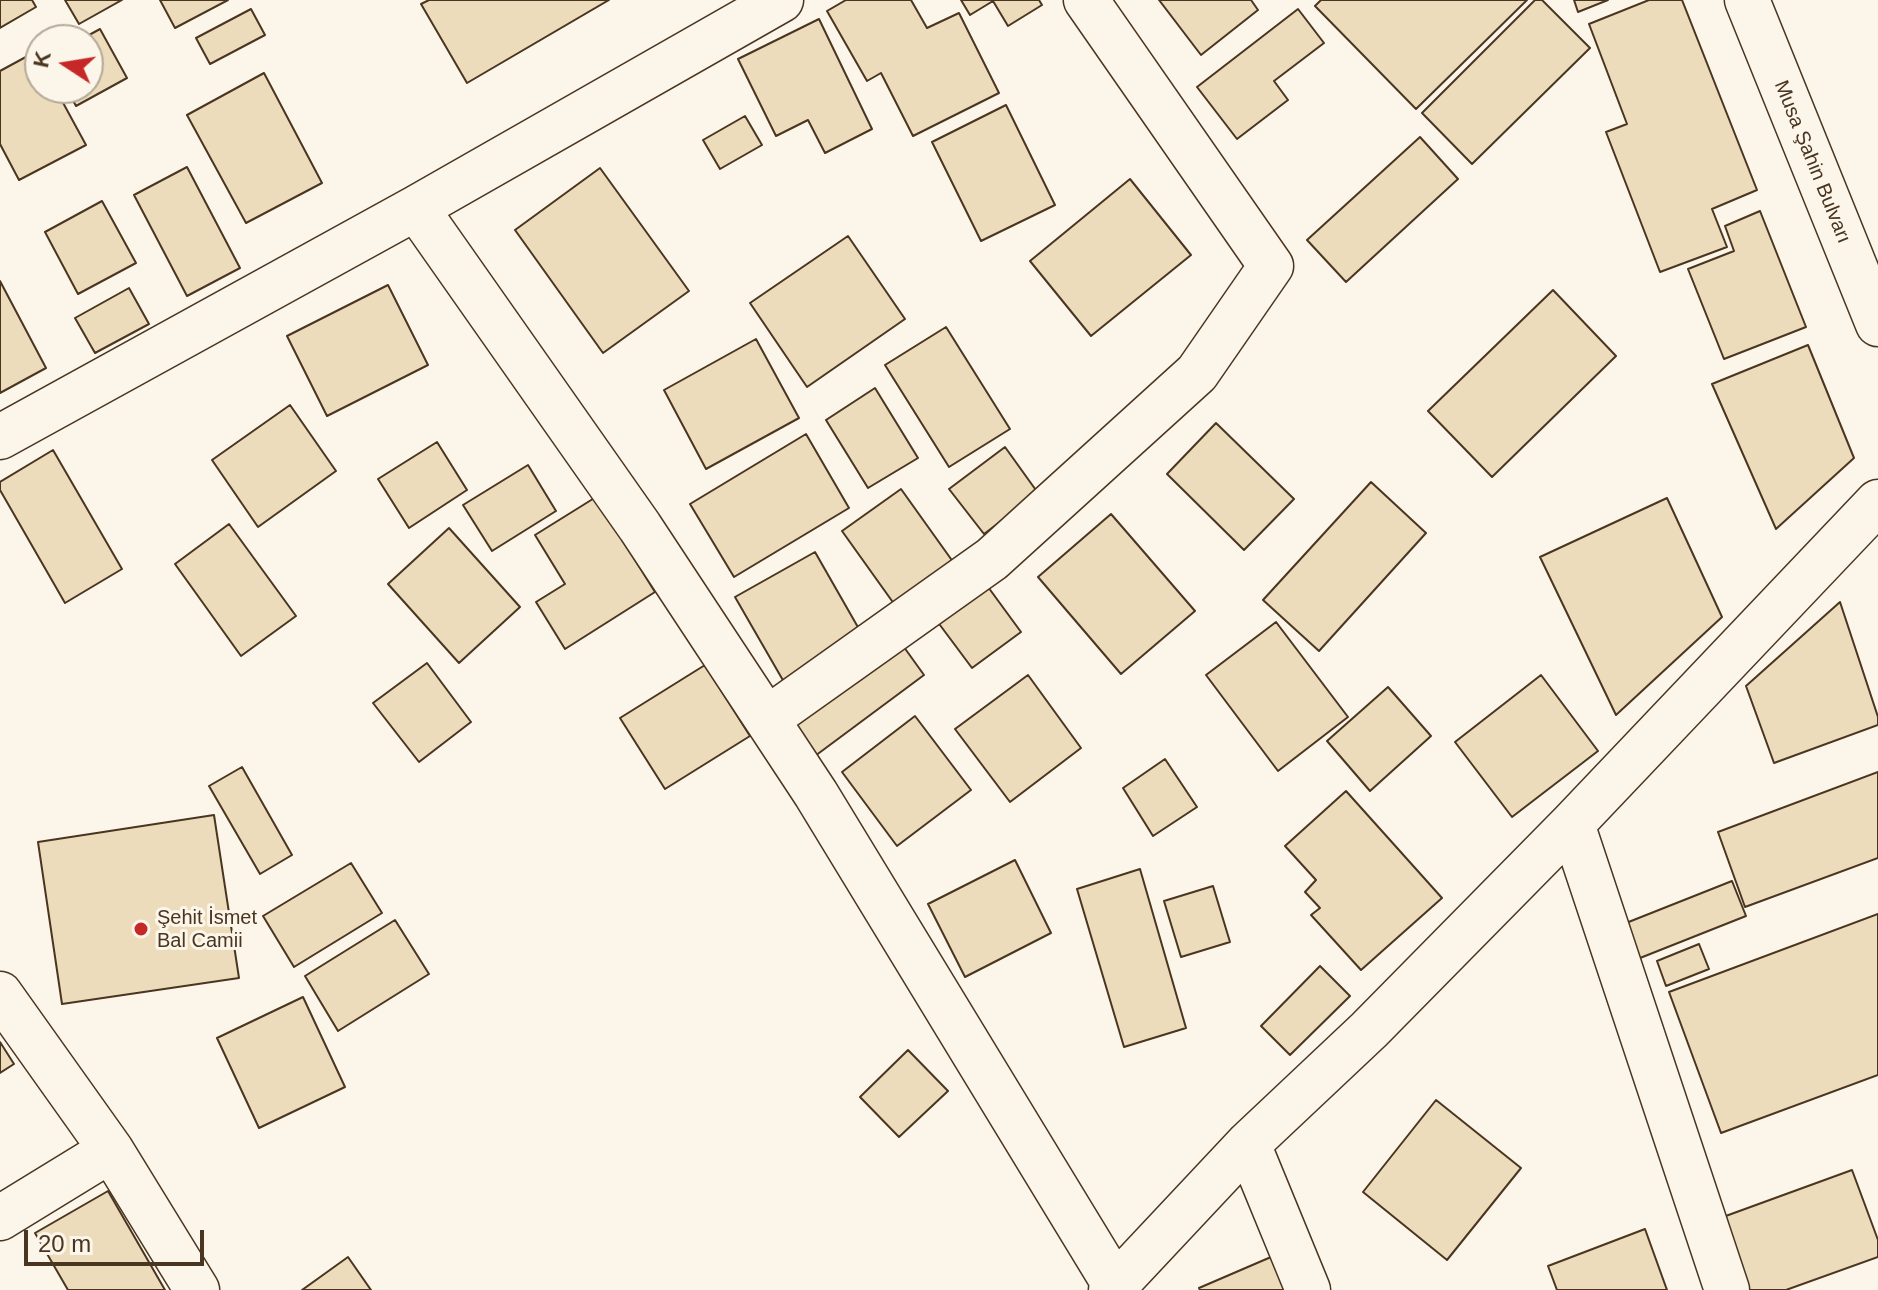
<!DOCTYPE html>
<html>
<head>
<meta charset="utf-8">
<style>
  body { margin:0 }
  #map { position:relative; width:1878px; height:1290px; overflow:hidden; background:#fbf6e9; font-family:Helvetica,sans-serif }
  canvas { display:block }
  .north { position:absolute; left:24px; top:24px; width:80px; height:80px; box-sizing:border-box; background:#fbf6e9; border:2px solid #b4a999; border-radius:50%; rotate:282deg; font-size:22px; font-weight:700; line-height:32px; text-align:center; color:#4a3520 }
  .north::after { content:''; display:block; margin:auto; width:28px; height:36px; background:#c62828; clip-path:polygon(50% 0,100% 100%,50% 72%,0 100%) }
  .scale { position:absolute; left:24px; top:1230px; width:180px; height:36px; box-sizing:border-box; border:4px solid #4a3520; border-top:0; padding-left:10px; font-size:24px; line-height:28px; white-space:nowrap; color:#4a3520; -webkit-text-stroke:6px #fbf6e9; paint-order:stroke }
</style>
</head>
<body>
<div id="map">
<canvas width="1878" height="1290"></canvas>
<div class="north">K</div>
<div class="scale">20 m</div>
</div>
<script>
const ctx = document.querySelector('canvas').getContext('2d');
ctx.lineJoin = 'round';
function paint(path, color) { ctx.fillStyle = color; ctx.fill(path, 'evenodd'); }
function trace(path, color, width, dash) { ctx.strokeStyle = color; ctx.lineWidth = width; ctx.lineCap = dash ? 'butt' : 'round'; ctx.setLineDash(dash || []); ctx.stroke(path); }
function write(font, color, halo, rows, align = 'center') {
  ctx.font = font + ' Helvetica,sans-serif'; ctx.lineWidth = 6; ctx.setLineDash([]); ctx.textBaseline = 'middle'; ctx.strokeStyle = halo; ctx.fillStyle = color; for (const [text, x, y, turn = 0] of rows) {
    ctx.save(); ctx.translate(x, y); ctx.rotate((+turn || 0) * Math.PI / 180); ctx.textAlign = isNaN(turn) ? turn : align; if (halo) ctx.strokeText(text, 0, 0); ctx.fillText(text, 0, 0); ctx.restore();
  }
}
const building = new Path2D(`
  M 0,0 L 32,0 L 36,7 L 0,28 Z
  M 65,0 L 122,0 L 79,24 Z
  M 160,0 L 228,0 L 175,28 Z
  M 429,0 L 609,0 L 467,83 L 421,4 Z
  M 846,0 L 911,0 L 927,28 L 959,13 L 999,93 L 913,136 L 881,73 L 867,81 L 827,11 Z
  M 961,0 L 1039,0 L 1042,5 L 1008,26 L 993,1 L 970,15 Z
  M 1159,0 L 1251,0 L 1258,10 L 1201,55 Z
  M 1321,0 L 1527,0 L 1416,109 L 1315,6 Z
  M 1535,0 L 1542,0 L 1590,48 L 1472,164 L 1422,113 Z
  M 1574,0 L 1608,0 L 1578,12 Z
  M 1649,0 L 1682,0 L 1757,190 L 1712,209 L 1727,247 L 1660,272 L 1606,132 L 1627,124 L 1589,24 Z
  M 251,9 L 265,35 L 210,64 L 196,38 Z
  M 1298,9 L 1324,43 L 1274,81 L 1288,100 L 1237,139 L 1197,87 Z
  M 819,19 L 872,129 L 825,153 L 808,120 L 776,136 L 738,59 Z
  M 100,29 L 127,78 L 76,106 L 66,88 L 88,88 L 88,40 L 80,40 Z
  M 35,52 L 40,60 L 40,88 L 55,88 L 86,145 L 19,180 L 0,144 L 0,71 Z
  M 264,73 L 322,183 L 246,223 L 187,115 Z
  M 1006,105 L 1055,205 L 981,241 L 932,142 Z
  M 745,116 L 762,145 L 720,169 L 703,140 Z
  M 1420,137 L 1458,179 L 1346,282 L 1307,240 Z
  M 187,167 L 240,268 L 187,296 L 134,195 Z
  M 600,168 L 689,291 L 603,353 L 515,230 Z
  M 1130,179 L 1191,255 L 1091,336 L 1030,261 Z
  M 102,201 L 136,263 L 78,294 L 45,232 Z
  M 1760,211 L 1806,327 L 1724,359 L 1688,269 L 1734,251 L 1725,226 Z
  M 848,236 L 905,319 L 807,387 L 750,303 Z
  M 0,281 L 46,368 L 0,393 Z
  M 388,285 L 428,365 L 327,416 L 287,336 Z
  M 129,288 L 149,324 L 95,353 L 75,318 Z
  M 1553,290 L 1616,356 L 1492,477 L 1428,411 Z
  M 946,327 L 1010,429 L 949,467 L 885,365 Z
  M 756,339 L 799,418 L 706,469 L 664,390 Z
  M 1808,345 L 1854,458 L 1776,529 L 1712,384 Z
  M 875,388 L 918,458 L 868,488 L 826,420 Z
  M 290,405 L 336,471 L 258,527 L 212,460 Z
  M 1216,423 L 1294,499 L 1244,550 L 1167,474 Z
  M 806,434 L 849,508 L 734,577 L 690,504 Z
  M 437,442 L 467,490 L 409,528 L 378,479 Z
  M 1005,447 L 1038,493 L 984,534 L 949,489 Z
  M 53,450 L 122,569 L 65,603 L 0,490 L 0,482 Z
  M 528,465 L 556,511 L 492,551 L 463,505 Z
  M 1371,482 L 1426,533 L 1319,651 L 1263,600 Z
  M 901,489 L 961,573 L 902,615 L 842,531 Z
  M 596,497 L 655,592 L 565,649 L 536,602 L 565,584 L 535,535 Z
  M 1667,498 L 1722,617 L 1616,715 L 1540,557 Z
  M 1111,514 L 1195,611 L 1121,674 L 1038,577 Z
  M 229,524 L 296,616 L 241,656 L 175,564 Z
  M 449,528 L 520,607 L 459,663 L 388,584 Z
  M 815,552 L 867,643 L 788,689 L 735,597 Z
  M 980,576 L 1021,632 L 972,668 L 931,613 Z
  M 1840,602 L 1878,717 L 1878,725 L 1774,763 L 1746,686 Z
  M 1276,622 L 1348,717 L 1278,771 L 1206,675 Z
  M 896,636 L 924,675 L 815,756 L 787,717 Z
  M 427,663 L 471,722 L 419,762 L 373,703 Z
  M 705,665 L 750,736 L 665,789 L 620,718 Z
  M 1028,675 L 1081,748 L 1010,802 L 955,729 Z
  M 1541,675 L 1598,751 L 1512,817 L 1455,742 Z
  M 1388,687 L 1431,736 L 1370,791 L 1327,741 Z
  M 915,716 L 971,790 L 897,846 L 842,772 Z
  M 1165,759 L 1197,807 L 1153,836 L 1123,788 Z
  M 242,767 L 292,855 L 260,874 L 209,786 Z
  M 1878,772 L 1878,858 L 1745,907 L 1718,832 Z
  M 1346,791 L 1442,898 L 1361,970 L 1311,915 L 1320,908 L 1305,892 L 1316,880 L 1285,846 Z
  M 214,815 L 239,978 L 62,1004 L 38,842 Z
  M 1015,860 L 1051,933 L 965,977 L 928,904 Z
  M 351,863 L 382,913 L 294,967 L 263,916 Z
  M 1140,869 L 1186,1028 L 1124,1047 L 1077,889 Z
  M 1732,881 L 1746,916 L 1635,960 L 1621,925 Z
  M 1213,886 L 1230,942 L 1181,957 L 1164,901 Z
  M 1878,914 L 1878,1075 L 1721,1133 L 1669,992 Z
  M 395,920 L 429,974 L 338,1031 L 305,976 Z
  M 1699,944 L 1709,969 L 1666,986 L 1657,961 Z
  M 1320,966 L 1350,996 L 1290,1055 L 1261,1026 Z
  M 303,997 L 345,1087 L 259,1128 L 217,1038 Z
  M 0,1042 L 14,1064 L 0,1073 Z
  M 908,1050 L 948,1091 L 899,1137 L 860,1097 Z
  M 1436,1100 L 1521,1168 L 1447,1260 L 1363,1192 Z
  M 1852,1170 L 1878,1240 L 1878,1257 L 1786,1290 L 1736,1290 L 1712,1221 Z
  M 108,1191 L 165,1290 L 68,1290 L 35,1233 Z
  M 1645,1229 L 1667,1290 L 1557,1290 L 1548,1266 Z
  M 348,1257 L 371,1290 L 302,1290 Z
  M 1271,1257 L 1285,1290 L 1200,1290 L 1199,1288 Z`);
const minor = new Path2D(`
  M 416,208 L 640,527 L 816,794 L 1115,1285
  M 0,437 L 416,208 L 781,0
  M 767,719 L 992,559 L 1197,373 L 1271,266 L 1086,0
  M 1572,824 L 1727,1290
  M 0,994 L 111,1150 L 197,1290
  M 1248,1144 L 1308,1290
  M 0,1218 L 111,1150
  M 1111,1290 L 1248,1144 L 1369,1030 L 1572,824 L 1878,502`);
const primary = new Path2D(`
  M 1747,0 L 1878,324`);
const markers = [
  [141,929,8,"#c62828"]
];
const streetNames = [
  ["Musa Şahin Bulvarı",1812,162,68]
];
const poiNames = [
  ["Şehit İsmet",157,918],
  ["Bal Camii",157,941]
];
paint(building, '#ecdcbc');
trace(building, '#4a3520', 2);
trace(minor, '#4a3520', 47);
trace(primary, '#4a3520', 47);
trace(minor, '#fbf6e9', 44);
trace(primary, '#fbf6e9', 44);
for (const [x, y, r, color] of markers) { const dot = new Path2D(); dot.arc(x, y, r, 0, 2 * Math.PI); ctx.fillStyle = color; ctx.fill(dot); trace(dot, '#fbf6e9', 3); }
write('20px', '#4a3520', '#fbf6e9', streetNames);
write('20px', '#4a3520', '#fbf6e9', poiNames, 'left');
</script>
</body>
</html>
